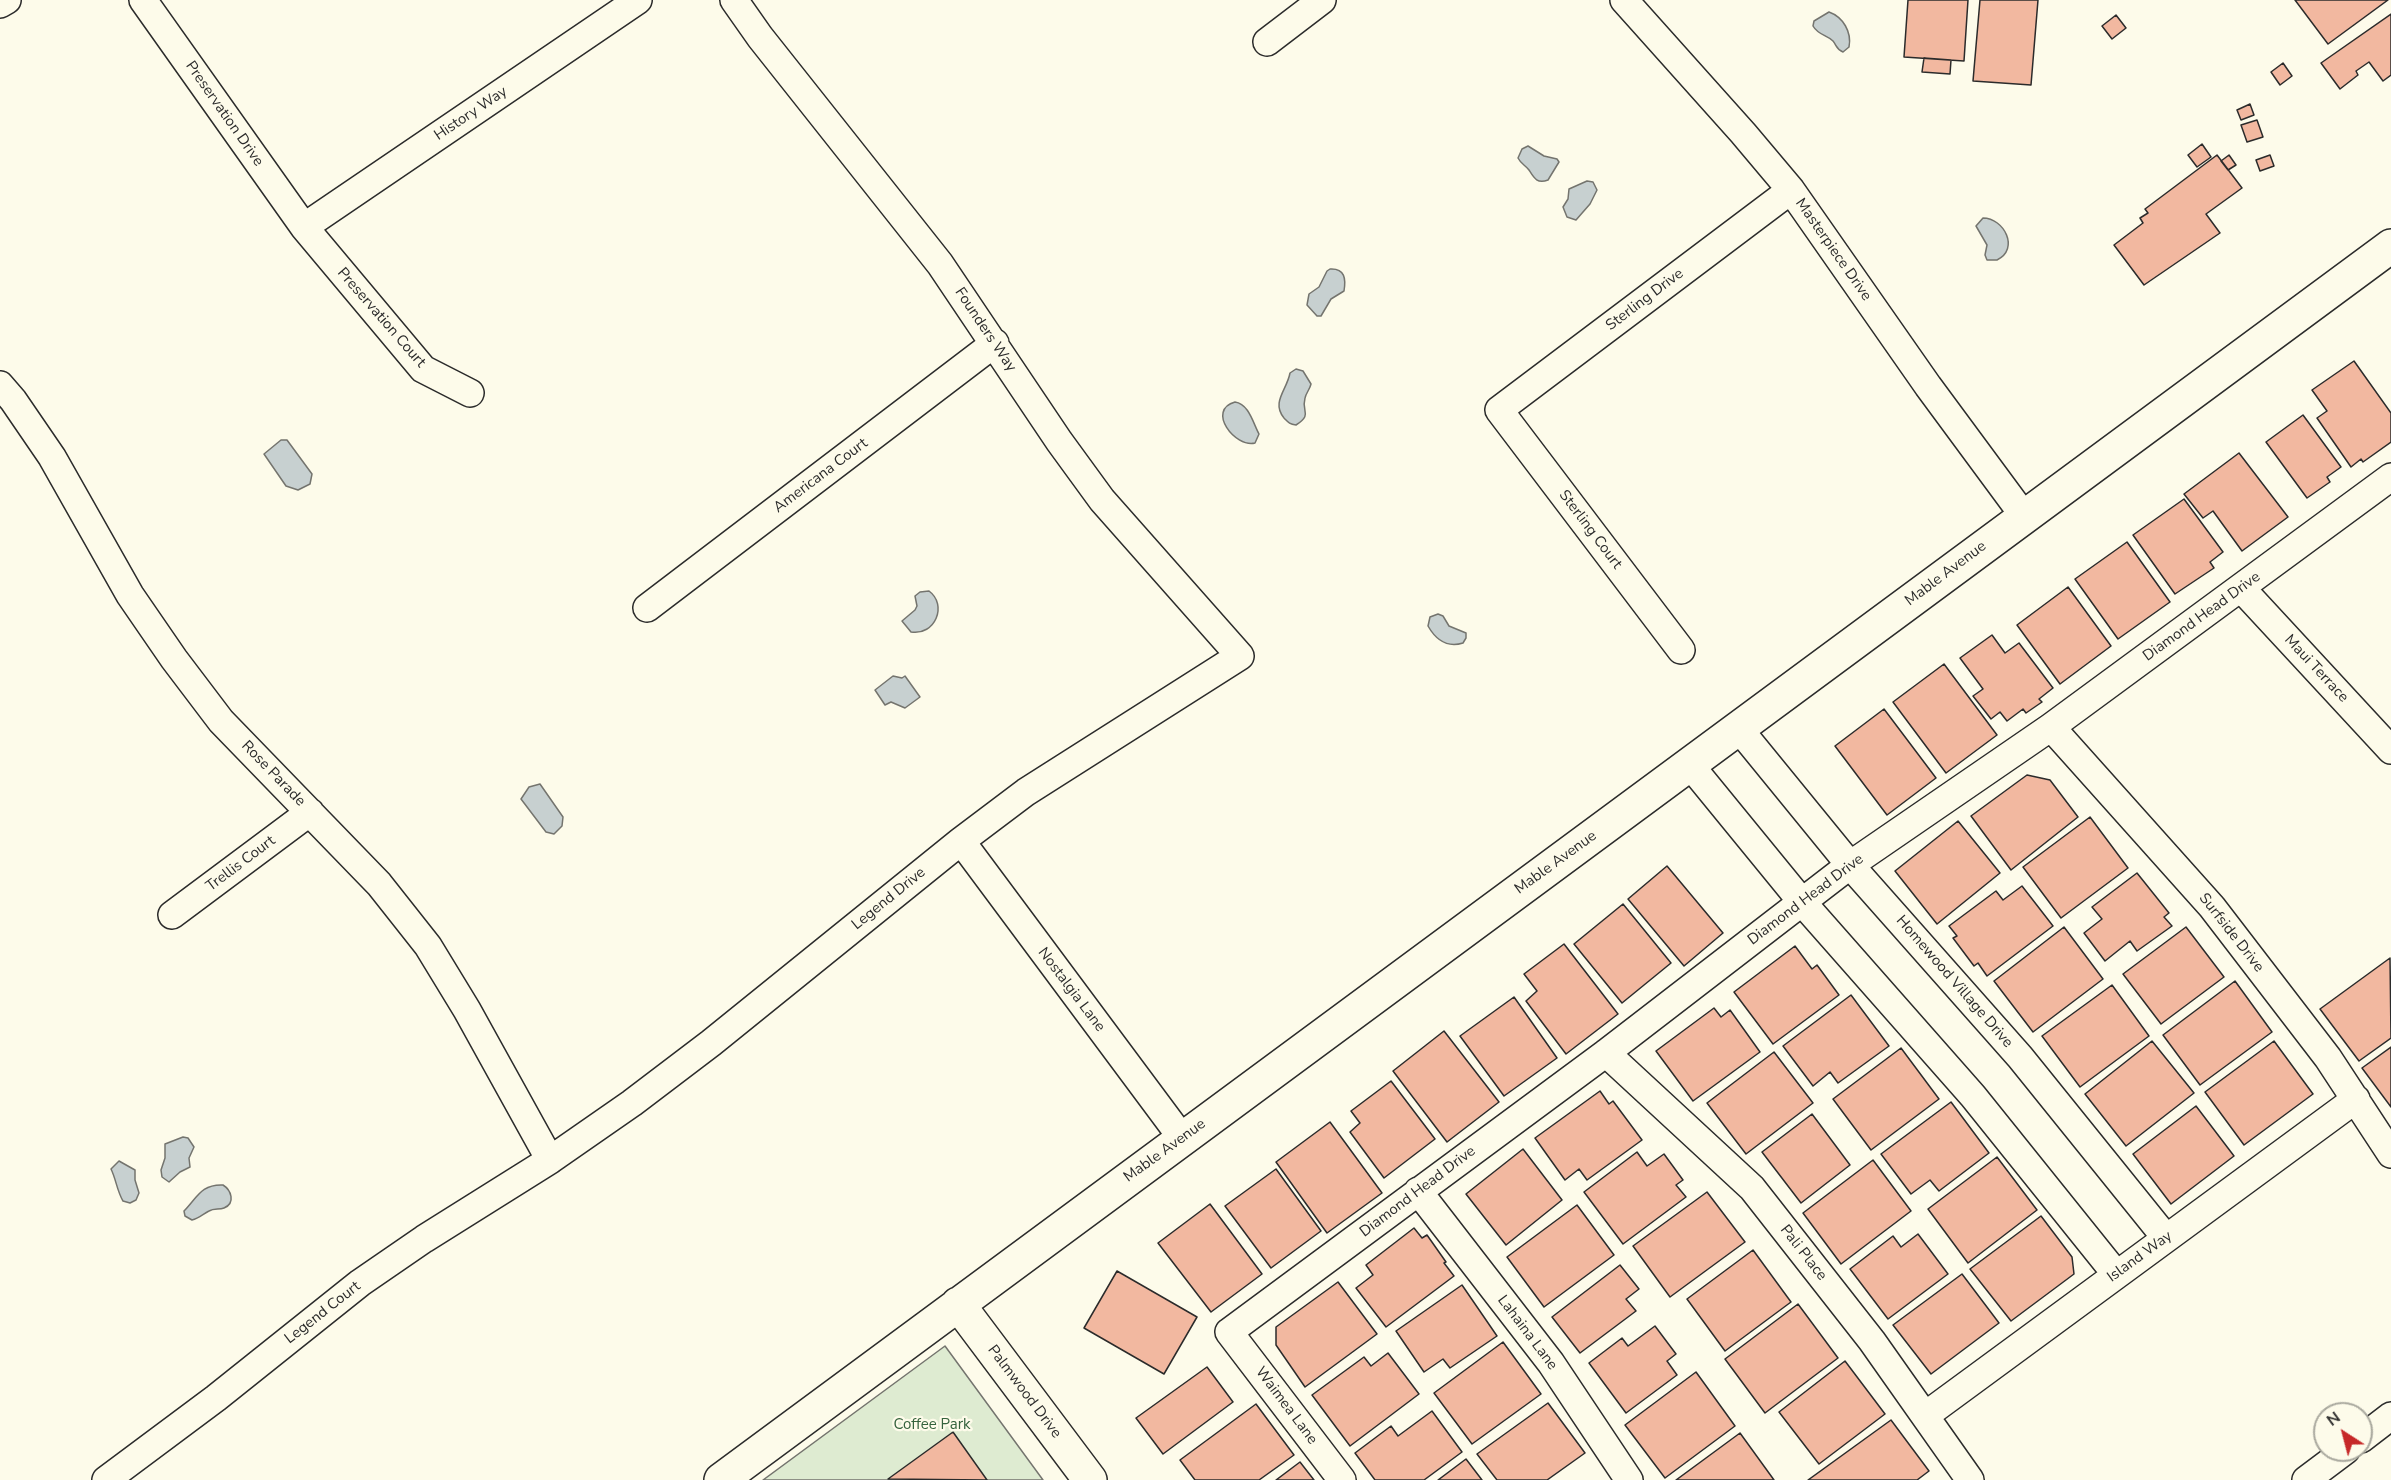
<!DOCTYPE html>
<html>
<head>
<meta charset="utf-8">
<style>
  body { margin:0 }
  #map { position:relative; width:2391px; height:1480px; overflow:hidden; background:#fdfbea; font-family:"Nunito Sans",sans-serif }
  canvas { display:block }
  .north { position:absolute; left:2313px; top:1402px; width:60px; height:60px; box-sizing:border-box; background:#fdfbea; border:2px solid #a9a89e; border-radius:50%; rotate:324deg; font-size:16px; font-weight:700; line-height:24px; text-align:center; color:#2b2b2b }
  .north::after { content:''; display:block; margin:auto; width:21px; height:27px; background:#c62828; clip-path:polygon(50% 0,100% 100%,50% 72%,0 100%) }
</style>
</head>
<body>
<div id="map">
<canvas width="2391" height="1480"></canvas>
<div class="north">N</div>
</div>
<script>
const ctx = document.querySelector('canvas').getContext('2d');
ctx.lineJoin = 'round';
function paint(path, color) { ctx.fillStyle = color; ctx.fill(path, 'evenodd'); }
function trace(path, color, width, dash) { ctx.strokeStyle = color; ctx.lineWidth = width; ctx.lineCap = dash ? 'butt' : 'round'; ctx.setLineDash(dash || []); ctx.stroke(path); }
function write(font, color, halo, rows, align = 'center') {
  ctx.font = font + ' "Nunito Sans",sans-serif'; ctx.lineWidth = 4.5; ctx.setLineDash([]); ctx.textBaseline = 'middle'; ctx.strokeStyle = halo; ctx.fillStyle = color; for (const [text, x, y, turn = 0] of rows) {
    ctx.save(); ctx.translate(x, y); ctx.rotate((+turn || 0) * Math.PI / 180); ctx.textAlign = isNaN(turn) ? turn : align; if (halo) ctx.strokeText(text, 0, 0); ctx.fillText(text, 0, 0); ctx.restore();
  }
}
const green = new Path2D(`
  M 945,1346 L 1043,1480 L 763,1480 Z`);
const water = new Path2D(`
  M 1829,12 C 1843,17 1852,32 1849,47 L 1843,52 C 1836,49 1837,46 1833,41 C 1827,35 1818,35 1813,26 L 1814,21 Z
  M 1528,146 L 1544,156 L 1557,159 L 1559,162 L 1548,180 C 1537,184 1534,178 1529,170 C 1525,165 1521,164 1518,158 L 1522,149 Z
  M 1587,181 L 1593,182 L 1597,190 L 1590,204 L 1576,220 L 1567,217 L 1563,207 L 1568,199 L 1569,189 Z
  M 1983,218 C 2004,218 2020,249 1997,260 L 1987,260 L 1985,255 L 1987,245 L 1976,226 Z
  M 1330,269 C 1345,268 1346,279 1344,291 L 1331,299 L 1321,316 L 1317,316 L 1307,305 L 1309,294 L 1319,287 L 1327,271 Z
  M 1296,369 L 1303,371 L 1311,384 C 1310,389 1306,393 1305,398 C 1301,412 1313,414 1296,425 C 1289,424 1288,422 1284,418 C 1271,402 1287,390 1290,373 Z
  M 1235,402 C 1249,404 1253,423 1259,434 L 1255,443 C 1235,448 1206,410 1235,402 Z
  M 281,440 L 287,440 L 312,474 L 310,484 L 298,490 L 286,486 L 264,454 Z
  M 929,591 C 948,605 935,636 911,632 L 902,621 L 915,610 L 917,606 L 915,596 L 920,592 Z
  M 1438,614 L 1443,616 L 1449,626 L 1466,633 L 1466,638 L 1463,643 C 1447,648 1436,640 1428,626 L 1430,617 Z
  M 893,676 L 902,678 L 905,676 L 920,697 L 905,708 L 891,702 L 885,705 L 875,690 Z
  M 540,784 L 563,817 L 562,826 L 554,834 L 546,832 L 521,799 L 529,787 Z
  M 183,1137 L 188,1138 L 194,1147 L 189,1158 L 190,1167 L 180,1172 L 169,1182 L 162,1177 L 161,1170 L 165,1158 L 165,1144 Z
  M 119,1161 L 135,1170 L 135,1180 L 139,1193 L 136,1200 L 130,1203 L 123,1201 C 117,1191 116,1179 111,1169 Z
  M 223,1185 C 231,1190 236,1203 224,1208 C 219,1210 214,1208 209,1211 C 203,1214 199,1218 192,1220 L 185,1216 L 184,1211 C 197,1198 201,1184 223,1185 Z`);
const building = new Path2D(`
  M 1908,0 L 1968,0 L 1964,61 L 1904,57 Z
  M 1980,0 L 2038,0 L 2031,85 L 1973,81 Z
  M 2295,0 L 2388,0 L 2328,44 Z
  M 2391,14 L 2391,75 L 2383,81 L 2369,62 L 2356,71 L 2358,75 L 2340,89 L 2321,63 Z
  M 2116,15 L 2126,28 L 2112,39 L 2102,26 Z
  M 1924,58 L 1951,60 L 1950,74 L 1922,72 Z
  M 2283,63 L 2292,76 L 2280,85 L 2271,72 Z
  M 2250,104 L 2254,115 L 2241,120 L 2237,110 Z
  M 2257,120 L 2263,137 L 2247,142 L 2241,125 Z
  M 2202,144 L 2211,157 L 2197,167 L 2188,155 Z
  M 2217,155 L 2242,188 L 2206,214 L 2220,233 L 2144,285 L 2114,245 L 2143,223 L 2140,218 L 2148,213 L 2145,209 Z
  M 2229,155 L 2236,165 L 2228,170 L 2221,161 Z
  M 2270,155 L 2274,166 L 2260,171 L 2256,160 Z
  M 2354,361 L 2391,413 L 2391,442 L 2363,462 L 2361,459 L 2351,467 L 2317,418 L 2327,411 L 2312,390 Z
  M 2303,415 L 2341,467 L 2327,477 L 2330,482 L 2307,498 L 2266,442 Z
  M 2239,453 L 2288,517 L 2242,551 L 2213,511 L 2203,518 L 2184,494 Z
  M 2184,499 L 2223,552 L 2210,562 L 2214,568 L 2175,594 L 2133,535 Z
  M 2127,542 L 2170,602 L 2118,639 L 2075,579 Z
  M 2068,587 L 2111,646 L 2060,684 L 2017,625 Z
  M 1992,635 L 2005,653 L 2019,643 L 2053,688 L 2039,699 L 2042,702 L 2026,713 L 2023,709 L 2007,721 L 2000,712 L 1991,719 L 1973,696 L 1983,689 L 1960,658 Z
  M 1944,664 L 1997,735 L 1946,773 L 1893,702 Z
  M 1884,709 L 1936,778 L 1887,815 L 1835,746 Z
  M 2027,775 L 2050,780 L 2078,817 L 2011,870 L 1971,816 Z
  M 2090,817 L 2128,868 L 2061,918 L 2023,867 Z
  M 1958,821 L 2000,873 L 1937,924 L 1895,871 Z
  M 1667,866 L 1723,933 L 1684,966 L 1628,899 Z
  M 2137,873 L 2169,913 L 2164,917 L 2172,926 L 2137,951 L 2130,941 L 2105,961 L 2084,933 L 2102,919 L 2092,907 Z
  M 2022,886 L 2053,926 L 1987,976 L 1978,963 L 1974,966 L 1953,938 L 1957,936 L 1949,926 L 1996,891 L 2003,900 Z
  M 1623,904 L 1671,963 L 1622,1003 L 1574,944 Z
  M 2064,927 L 2103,979 L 2033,1032 L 1994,981 Z
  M 2186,927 L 2224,977 L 2161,1024 L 2123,974 Z
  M 1564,944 L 1618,1014 L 1566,1054 L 1526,1001 L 1537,991 L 1524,974 Z
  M 1795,946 L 1812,969 L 1817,965 L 1839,995 L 1773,1044 L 1734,992 Z
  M 2390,958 L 2391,1038 L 2359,1061 L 2320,1009 Z
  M 2235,981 L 2272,1032 L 2200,1085 L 2163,1035 Z
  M 2112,985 L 2149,1036 L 2080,1087 L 2042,1036 Z
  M 1851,995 L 1889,1046 L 1838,1083 L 1830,1072 L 1813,1086 L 1783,1046 Z
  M 1514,997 L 1557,1058 L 1504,1096 L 1460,1036 Z
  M 1714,1008 L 1721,1017 L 1730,1010 L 1760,1052 L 1693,1101 L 1656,1051 Z
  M 1444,1031 L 1499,1102 L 1447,1142 L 1393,1071 Z
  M 2152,1041 L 2194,1093 L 2126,1146 L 2085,1094 Z
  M 2274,1041 L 2313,1094 L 2244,1145 L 2205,1092 Z
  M 2391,1047 L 2391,1107 L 2362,1068 Z
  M 1901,1048 L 1939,1099 L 1871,1150 L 1833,1099 Z
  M 1774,1052 L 1813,1103 L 1746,1154 L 1707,1103 Z
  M 1391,1081 L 1435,1139 L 1384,1178 L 1350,1132 L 1360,1123 L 1351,1111 Z
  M 1600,1091 L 1609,1104 L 1613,1101 L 1642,1140 L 1587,1180 L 1579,1169 L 1565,1180 L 1535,1138 Z
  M 1951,1102 L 1989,1153 L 1939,1191 L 1930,1180 L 1911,1194 L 1881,1154 Z
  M 2196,1106 L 2234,1156 L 2171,1204 L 2133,1154 Z
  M 1812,1114 L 1850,1165 L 1801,1203 L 1762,1152 Z
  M 1330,1122 L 1382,1193 L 1327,1233 L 1276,1162 Z
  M 1523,1149 L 1562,1200 L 1506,1245 L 1466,1194 Z
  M 1637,1152 L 1647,1166 L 1664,1154 L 1683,1180 L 1676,1185 L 1686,1197 L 1623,1244 L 1584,1192 Z
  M 1997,1157 L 2037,1210 L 1968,1263 L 1928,1209 Z
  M 1873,1160 L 1911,1211 L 1841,1264 L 1803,1213 Z
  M 1276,1169 L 1321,1231 L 1271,1268 L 1225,1206 Z
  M 1707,1192 L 1745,1242 L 1670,1297 L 1633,1246 Z
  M 1210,1204 L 1262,1274 L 1211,1312 L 1158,1243 Z
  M 1577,1205 L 1614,1255 L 1544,1307 L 1507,1257 Z
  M 2041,1216 L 2072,1257 L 2074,1274 L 2011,1321 L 1970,1269 Z
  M 1414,1228 L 1422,1238 L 1427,1235 L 1446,1262 L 1444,1263 L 1454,1276 L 1386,1327 L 1356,1288 L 1373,1275 L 1366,1265 Z
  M 1918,1234 L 1948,1274 L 1888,1319 L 1850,1269 L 1893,1236 L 1901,1247 Z
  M 1753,1250 L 1791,1302 L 1725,1351 L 1687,1299 Z
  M 1620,1265 L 1639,1289 L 1626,1299 L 1636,1311 L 1580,1353 L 1552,1317 Z
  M 1117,1271 L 1197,1317 L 1164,1374 L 1084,1328 Z
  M 1962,1274 L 1999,1323 L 1931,1374 L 1893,1325 Z
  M 1338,1282 L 1377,1334 L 1305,1387 L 1276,1345 L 1276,1327 Z
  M 1462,1285 L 1497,1336 L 1450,1368 L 1443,1359 L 1424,1372 L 1396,1331 Z
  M 1798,1304 L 1838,1358 L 1765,1413 L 1725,1359 Z
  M 1655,1326 L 1676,1354 L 1667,1361 L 1677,1375 L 1626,1413 L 1589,1363 L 1622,1338 L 1628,1346 Z
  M 1503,1342 L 1541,1394 L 1472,1444 L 1434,1393 Z
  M 1388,1353 L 1419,1394 L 1350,1446 L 1312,1395 L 1364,1357 L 1371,1366 Z
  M 1845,1361 L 1885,1414 L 1819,1464 L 1779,1412 Z
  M 1207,1367 L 1233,1402 L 1163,1454 L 1136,1418 Z
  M 1696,1372 L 1735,1426 L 1665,1478 L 1625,1425 Z
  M 1548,1403 L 1585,1453 L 1547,1480 L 1497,1480 L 1477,1454 Z
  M 1256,1404 L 1294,1455 L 1259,1480 L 1195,1480 L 1180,1460 Z
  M 1432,1411 L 1462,1452 L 1424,1480 L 1375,1480 L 1355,1453 L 1391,1426 L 1398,1436 Z
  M 1891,1420 L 1929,1471 L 1917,1480 L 1808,1480 Z
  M 953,1432 L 987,1480 L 888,1479 Z
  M 1740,1433 L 1774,1480 L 1676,1480 Z
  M 1466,1459 L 1482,1480 L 1438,1480 Z
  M 1300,1462 L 1314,1480 L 1276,1480 Z`);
const street = new Path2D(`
  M 143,0 L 304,227 L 423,369 L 470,393
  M 1624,0 L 1743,133 L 1791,190 L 1928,386 L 2024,516
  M 0,4 L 7,0
  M 1267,42 L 1322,0
  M 304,227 L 638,0
  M 0,385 L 13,400 L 52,457 L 130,595 L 174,659 L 221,721 L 379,884 L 428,946 L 467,1010 L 550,1160
  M 2241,588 L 2391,750
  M 647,608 L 995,343
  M 1681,650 L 1499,410 L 1791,190
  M 2051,727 L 2212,907 L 2328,1058 L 2391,1154
  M 1739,729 L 1850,865 L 2020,1057 L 2166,1238
  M 1690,765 L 1802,902 L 1973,1096 L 2116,1274
  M 961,841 L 1182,1138
  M 172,915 L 310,812
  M 1606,1053 L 1752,1188 L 1872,1341 L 1970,1480
  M 1418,1191 L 1551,1363 L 1629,1480
  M 1926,1415 L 2356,1099
  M 2361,1439 L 2391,1416
  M 106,1480 L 216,1398 L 360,1283 L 424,1239 L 550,1160 L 632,1103 L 711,1043 L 961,841 L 1026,792 L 1240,656 L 1102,500 L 1059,441 L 940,264 L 760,37 L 734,0
  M 1342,1480 L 1229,1332 L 1606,1053 L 1850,865 L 2051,727 L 2391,477
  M 2306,1480 L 2346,1450`);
const secondary = new Path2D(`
  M 958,1304 L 1090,1480
  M 721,1480 L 2391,246`);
const streetNames = [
  ["Preservation Drive",224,114,55],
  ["History Way",471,114,-34],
  ["Masterpiece Drive",1833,250,55],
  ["Sterling Drive",1645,300,-37],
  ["Preservation Court",381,318,49],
  ["Founders Way",985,330,56],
  ["Americana Court",821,476,-37],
  ["Sterling Court",1590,530,53],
  ["Mable Avenue",1946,574,-37],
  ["Diamond Head Drive",2202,617,-36],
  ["Maui Terrace",2316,669,47],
  ["Rose Parade",273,774,46],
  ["Mable Avenue",1556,863,-36],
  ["Trellis Court",241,864,-37],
  ["Legend Drive",889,899,-39],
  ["Diamond Head Drive",1806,900,-37],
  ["Surfside Drive",2231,933,52],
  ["Homewood Village Drive",1954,982,49],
  ["Nostalgia Lane",1071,990,53],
  ["Mable Avenue",1165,1151,-36],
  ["Diamond Head Drive",1418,1192,-37],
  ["Pali Place",1803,1253,52],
  ["Island Way",2140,1257,-36],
  ["Legend Court",323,1313,-38],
  ["Lahaina Lane",1527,1333,53],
  ["Palmwood Drive",1024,1392,53],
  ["Waimea Lane",1286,1406,53]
];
const parkNames = [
  ["Coffee Park",932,1425]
];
paint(green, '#deebd1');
trace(green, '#74746e', 1.5);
paint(water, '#c7d0d0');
trace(water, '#74746e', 1.5);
paint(building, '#f2b8a0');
trace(building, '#2b2b2b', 1.5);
trace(street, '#2b2b2b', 30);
trace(secondary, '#2b2b2b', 36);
trace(street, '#fdfbea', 27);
trace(secondary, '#fdfbea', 33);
write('15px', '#2b2b2b', '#fdfbea', streetNames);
write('15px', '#34623c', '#fdfbea', parkNames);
</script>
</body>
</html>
